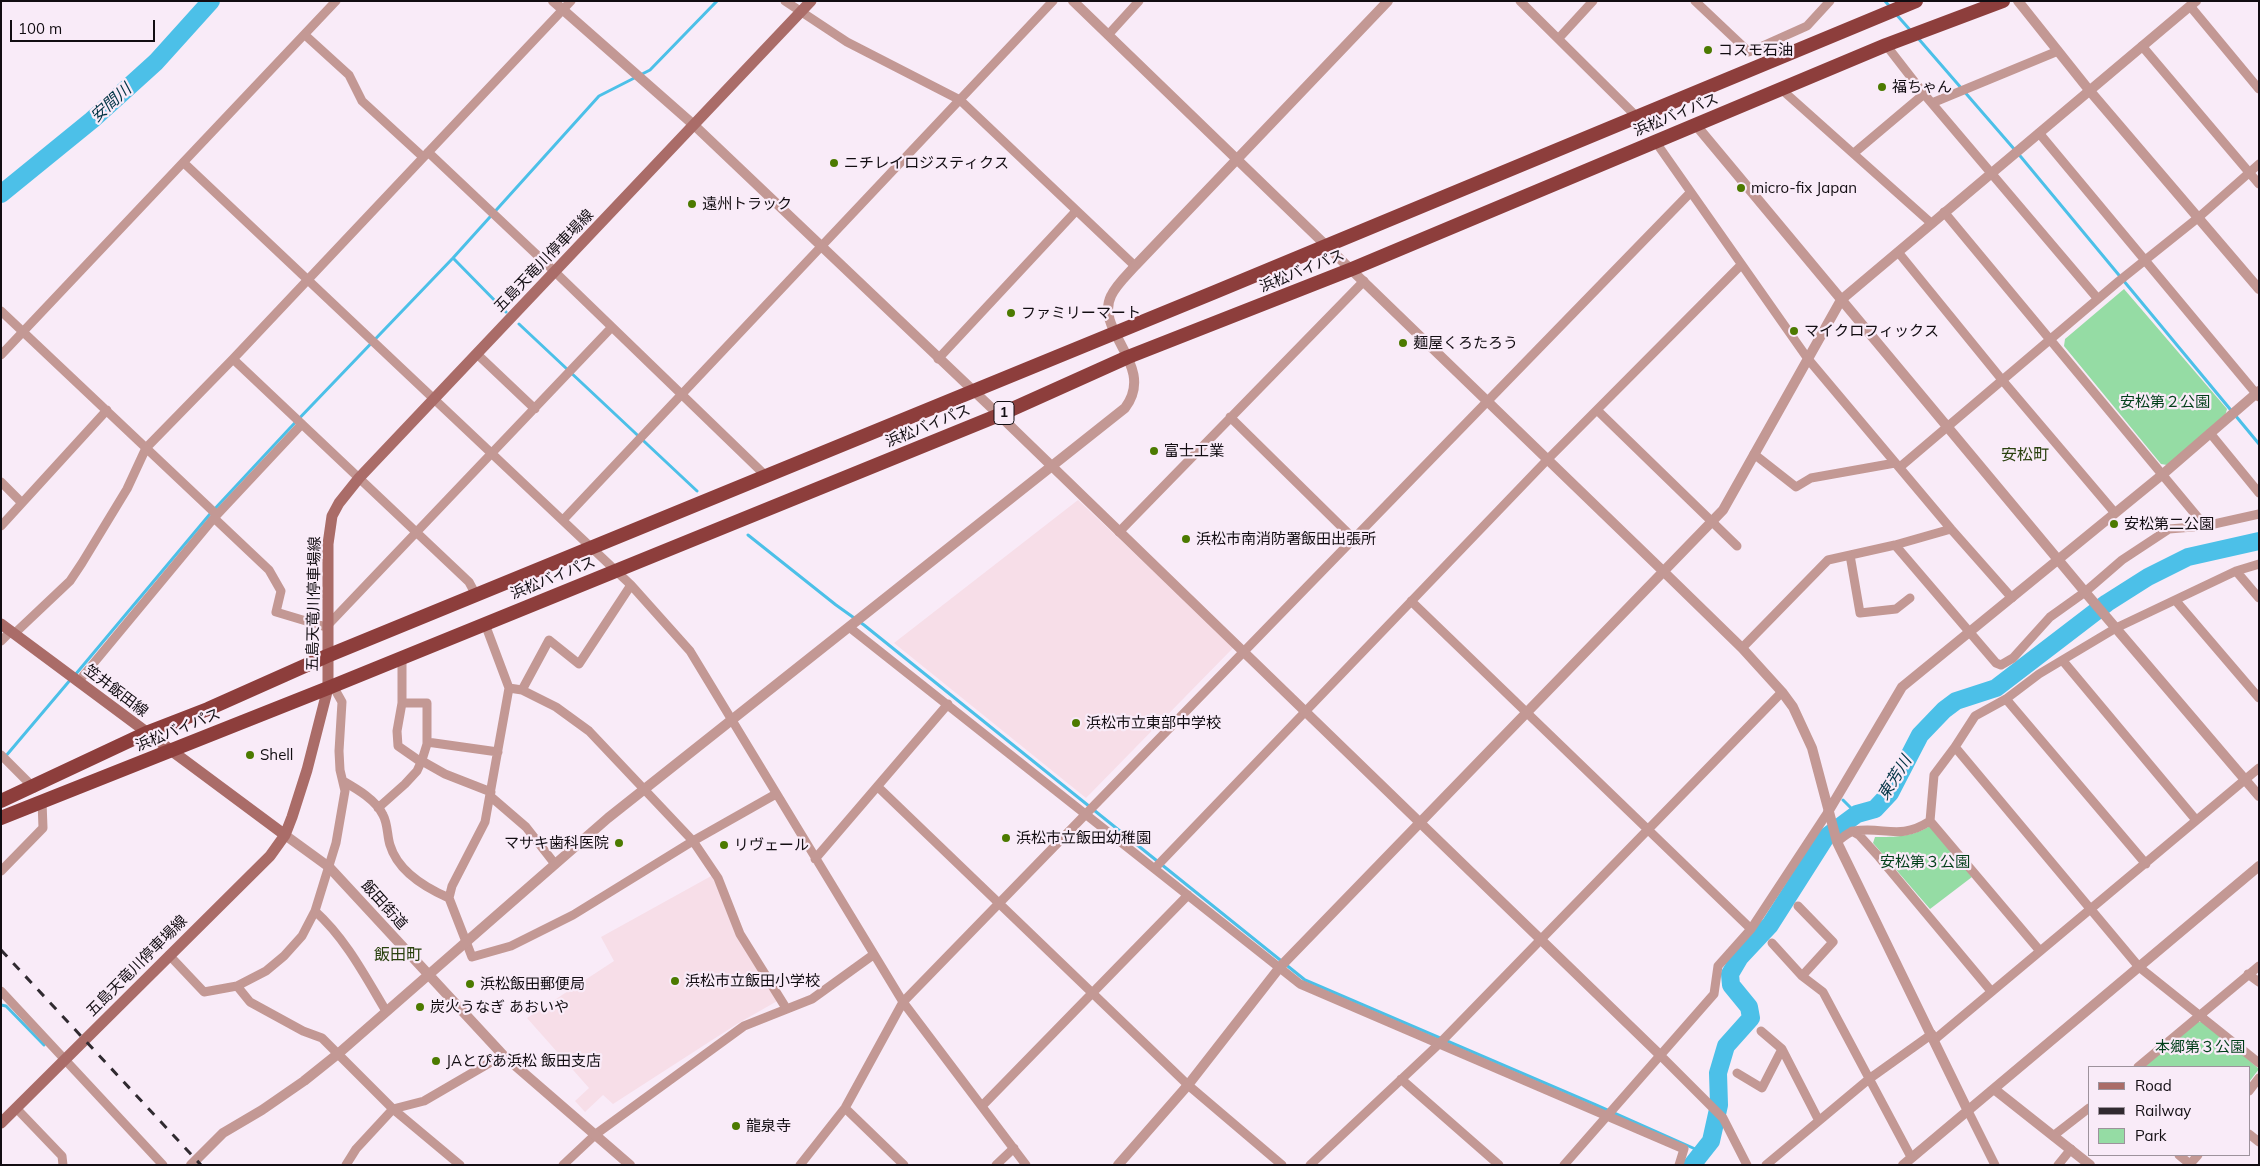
<!DOCTYPE html>
<html>
<head>
<meta charset="utf-8">
<style>
  body { margin:0 }
  #map { position:relative; width:2260px; height:1166px; overflow:hidden; background:#f9ebf8; font-family:Mulish,sans-serif }
  canvas { display:block }
  .frame { position:absolute; inset:0; border:2px solid #120d12; pointer-events:none }
  .legend { position:absolute; left:2088px; top:1066px; width:162px; height:90px; box-sizing:border-box; background:#f9ebf8; border:1px solid #9d929c; margin:0; padding:6px 9px; list-style:none; font-size:15px; color:#120d12 }
  .legend li { display:flex; align-items:center; gap:10px; height:25px }
  .legend b { width:25px; border:1px solid #9d929c }
  .scale { position:absolute; left:10px; top:20px; width:145px; height:22px; box-sizing:border-box; border:2px solid #120d12; border-top:0; padding-left:6px; font-size:15px; line-height:18px; white-space:nowrap; color:#120d12; -webkit-text-stroke:4px #f9ebf8; paint-order:stroke }
</style>
</head>
<body>
<div id="map">
<canvas width="2260" height="1166"></canvas>
<div class="frame"></div>
<ul class="legend">
<li><b style="height:6px;background:#aa6c68"></b>Road</li>
<li><b style="height:6px;background:#302a30"></b>Railway</li>
<li><b style="height:14px;background:#95dca4"></b>Park</li>
</ul>
<div class="scale">100 m</div>
</div>
<script>
const ctx = document.querySelector('canvas').getContext('2d');
ctx.lineJoin = 'round';
function paint(path, color) { ctx.fillStyle = color; ctx.fill(path, 'evenodd'); }
function trace(path, color, width, dash) { ctx.strokeStyle = color; ctx.lineWidth = width; ctx.lineCap = dash ? 'butt' : 'round'; ctx.setLineDash(dash || []); ctx.stroke(path); }
function write(font, color, halo, rows, align = 'center') {
  ctx.font = font + ' Mulish,"Noto Sans JP",sans-serif'; ctx.lineWidth = 4.5; ctx.setLineDash([]); ctx.textBaseline = 'middle'; ctx.strokeStyle = halo; ctx.fillStyle = color; for (const [text, x, y, turn = 0] of rows) {
    ctx.save(); ctx.translate(x, y); ctx.rotate((+turn || 0) * Math.PI / 180); ctx.textAlign = isNaN(turn) ? turn : align; if (halo) ctx.strokeText(text, 0, 0); ctx.fillText(text, 0, 0); ctx.restore();
  }
}
const education = new Path2D(`
  M 1078,500 L 1234,647 L 1086,798 L 894,643 Z
  M 713,875 L 738,935 L 779,1000 L 737,1024 L 613,1104 L 603,1095 L 585,1112 L 575,1101 L 589,1088 L 527,1018 L 614,961 L 601,937 Z`);
const green = new Path2D(`
  M 2124,289 L 2227,409 L 2225,416 L 2167,465 L 2161,464 L 2064,346 L 2065,339 Z
  M 1930,826 L 1972,877 L 1930,909 L 1873,843 L 1875,837 C 1896,837 1912,837 1930,826 Z
  M 2198,1022 L 2205,1022 L 2259,1069 L 2249,1082 L 2249,1067 L 2144,1067 Z`);
const stream = new Path2D(`
  M 1885,1 L 1891,8
  M 1895,13 L 1911,31
  M 1917,37 L 2021,157 L 2259,444
  M 453,258 L 506,312
  M 519,324 L 697,491
  M 748,535 L 836,605 L 864,625 L 1305,980 L 1596,1105 L 1702,1152
  M 75,675 L 210,514 L 290,428 L 453,258 L 599,96 L 650,70 L 717,1
  M 5,757 L 71,679
  M 1843,800 L 1857,814
  M 1,1005 L 6,1006 L 44,1045`);
const river = new Path2D(`
  M 1,194 L 92,120 L 156,62 L 211,1
  M 1692,1165 L 1711,1141 L 1719,1105 L 1718,1073 L 1726,1046 L 1751,1018 L 1749,1007 L 1731,985 L 1730,974 L 1740,957 L 1770,925 L 1826,837 L 1857,814 L 1875,809 L 1890,793 L 1920,735 L 1944,710 L 1956,701 L 1996,688 L 2107,603 L 2148,577 L 2188,557 L 2259,541`);
const minor = new Path2D(`
  M 785,1 L 847,42 L 960,100 L 1135,266
  M 1520,1 L 1637,117
  M 1695,1 L 1749,52 L 1807,26 L 1830,1
  M 2190,6 L 2259,89
  M 305,35 L 349,75 L 362,101 L 423,157
  M 1108,35 L 1139,1
  M 1559,38 L 1593,1
  M 1886,45 L 1924,94 L 2098,299
  M 2142,46 L 2259,184
  M 1781,89 L 1931,223
  M 1932,103 L 2058,51
  M 2039,133 L 2259,397
  M 1655,141 L 1808,359 L 1951,529 L 2012,598
  M 428,152 L 554,271 L 766,476
  M 1854,153 L 1924,94
  M 184,163 L 631,585 L 690,651 L 903,1002 L 1026,1165
  M 1944,212 L 2205,526
  M 1898,252 L 2003,381 L 2115,513
  M 1,311 L 217,515
  M 477,354 L 535,409
  M 1,355 L 336,1
  M 233,359 L 469,582 L 476,595
  M 938,359 L 1076,211
  M 1597,410 L 1737,546
  M 1230,417 L 1354,539
  M 2210,433 L 2259,493
  M 1754,454 L 1796,487 L 1811,478 L 1895,463
  M 1900,467 L 2119,281 L 2199,217 L 2259,164
  M 1,482 L 22,503
  M 214,518 L 269,570 L 281,591 L 276,612 L 326,627 L 611,328
  M 563,520 L 1053,1
  M 1,526 L 107,410
  M 1119,532 L 1364,281
  M 1895,545 L 1996,663 L 2001,665 L 2013,658 L 2050,617 L 2085,592 L 2122,560 L 2169,529 L 2205,526 L 2259,514
  M 1850,555 L 1860,613 L 1896,609 L 1910,598
  M 2236,571 L 2259,598
  M 1411,601 L 1751,929
  M 2176,601 L 2259,698
  M 485,624 L 509,688 L 485,822 L 452,886 L 449,898 L 472,957 L 511,946 L 573,915 L 693,841 L 776,794
  M 849,627 L 1300,984 L 1684,1149 L 1679,1165
  M 15,633 L 70,581 L 82,563 L 127,489 L 146,448 L 233,359 L 571,1
  M 1,641 L 11,631
  M 1742,648 L 1828,560 L 1895,545 L 1951,529
  M 402,658 L 402,703 L 397,731 L 398,746 L 421,762
  M 2063,661 L 2196,820
  M 78,682 L 214,518 L 302,424
  M 509,688 L 522,690 L 556,707 L 589,731 L 693,841 L 718,878 L 740,934 L 786,1008
  M 522,690 L 549,640 L 579,664 L 631,585
  M 2006,699 L 2146,864
  M 427,742 L 498,752
  M 1955,747 L 2139,967 L 2259,1063
  M 1,755 L 34,788
  M 422,761 L 445,774 L 491,792
  M 343,781 C 357,789 376,800 383,815 C 388,824 387,836 390,845 C 398,872 426,888 449,898
  M 878,787 L 1188,1085 L 1282,1165
  M 490,796 L 526,827 L 555,864
  M 378,808 L 405,784 L 417,771 L 422,760 L 427,744 L 427,703 L 402,703
  M 1852,831 L 1859,835 L 1879,857 L 1991,991
  M 1837,842 C 1842,838 1848,832 1854,831 C 1884,826 1899,841 1930,821
  M 815,859 L 948,704
  M 1155,868 L 1547,460 L 1741,265
  M 1,871 L 43,828 L 42,801
  M 1798,906 L 1833,942 L 1802,976
  M 315,911 C 346,939 365,976 386,1011
  M 1772,943 L 1802,976 L 1823,992 L 1911,1157
  M 2040,951 L 1930,821 L 1934,775 L 1955,747 L 1975,716 L 2006,699 L 2039,674 L 2116,628 L 2236,571 L 2259,564
  M 169,955 L 204,992 L 237,986 L 266,971 L 284,956 L 302,936 L 315,911 L 336,843 L 345,791 L 340,770 L 339,751 L 342,702 L 333,686
  M 2248,974 L 2259,982
  M 237,986 L 250,1002 L 303,1031 L 322,1038 L 393,1109 L 460,1165
  M 1,991 L 163,1165
  M 1761,1031 L 1782,1049 L 1818,1119
  M 1934,1040 L 2259,768
  M 1660,1055 L 1723,1118 L 1747,1165
  M 2138,1067 L 2259,966
  M 1737,1073 L 1762,1088 L 1782,1049
  M 1401,1079 L 1499,1165
  M 2249,1091 L 2259,1078
  M 982,1106 L 1188,895
  M 16,1108 L 62,1156 L 63,1165
  M 845,1108 L 904,1165
  M 1968,1111 L 1995,1165
  M 2249,1134 L 2259,1142
  M 2053,1136 L 2089,1108
  M 2179,1155 L 2191,1165
  M 2190,1164 L 2198,1155
  M 346,1165 L 356,1149 L 393,1109 L 424,1101 L 503,1055
  M 563,1165 L 596,1134 L 744,1026 L 812,999 L 873,955
  M 800,1165 L 845,1108 L 903,1002 L 1690,193
  M 996,1165 L 1014,1148
  M 1310,1165 L 1440,1043 L 1782,692
  M 1564,1165 L 1714,994 L 1718,966 L 1751,929 L 1828,812
  M 1766,1165 L 1869,1079 L 1932,1034
  M 2058,1165 L 2071,1149`);
const tertiary = new Path2D(`
  M 553,1 L 695,126 L 999,415 L 1660,1055
  M 1073,1 L 1664,572 L 1742,648 L 1782,692 L 1793,707 L 1812,748 L 1837,842 L 1968,1111
  M 2018,1 L 2089,90 L 2259,289
  M 1695,124 L 2085,592 L 2259,796
  M 1828,812 L 1902,687 L 2163,474 L 2259,391
  M 285,835 L 329,867 L 503,1055 L 630,1165
  M 1994,1089 L 2090,1165
  M 191,1165 L 223,1133 L 262,1110 L 304,1081 L 339,1053 L 608,818 L 1125,408 C 1157,366 1094,331 1111,296 C 1116,285 1127,275 1135,266 L 1388,1
  M 1118,1165 L 1188,1085 L 1280,967 L 1723,510 L 1841,300 L 2196,1
  M 1903,1165 L 2259,866`);
const secondary = new Path2D(`
  M 1,624 L 285,835
  M 1,1123 L 270,856 L 285,835 L 292,817 L 307,770 L 328,688 L 328,544 L 332,516 L 339,503 L 359,478 L 811,1`);
const trunk = new Path2D(`
  M 1,801 L 146,733 L 208,709 L 327,656 L 1215,292 L 1916,1
  M 1,818 L 328,688 L 999,415 L 1128,357 L 1352,269 L 1886,45 L 2003,1`);
const rail = new Path2D(`
  M 1,950 L 201,1165`);
const markers = [
  [1708,50,5,"#4c7a00"],
  [1882,87,5,"#4c7a00"],
  [834,163,5,"#4c7a00"],
  [1741,188,5,"#4c7a00"],
  [692,204,5,"#4c7a00"],
  [1011,313,5,"#4c7a00"],
  [1794,331,5,"#4c7a00"],
  [1403,343,5,"#4c7a00"],
  [1154,451,5,"#4c7a00"],
  [2114,524,5,"#4c7a00"],
  [1186,539,5,"#4c7a00"],
  [1076,723,5,"#4c7a00"],
  [250,755,5,"#4c7a00"],
  [1006,838,5,"#4c7a00"],
  [619,843,5,"#4c7a00"],
  [724,845,5,"#4c7a00"],
  [675,981,5,"#4c7a00"],
  [470,984,5,"#4c7a00"],
  [420,1007,5,"#4c7a00"],
  [436,1061,5,"#4c7a00"],
  [736,1126,5,"#4c7a00"]
];
const shields = [
  [1004,413,20]
];
const shieldNames = [
  ["1",1004,413]
];
const poiNames = [
  ["コスモ石油",1718,50],
  ["福ちゃん",1892,87],
  ["ニチレイロジスティクス",844,163],
  ["micro-fix Japan",1751,188],
  ["遠州トラック",702,204],
  ["ファミリーマート",1021,313],
  ["マイクロフィックス",1804,331],
  ["麺屋くろたろう",1413,343],
  ["富士工業",1164,451],
  ["安松第二公園",2124,524],
  ["浜松市南消防署飯田出張所",1196,539],
  ["浜松市立東部中学校",1086,723],
  ["Shell",260,755],
  ["浜松市立飯田幼稚園",1016,838],
  ["マサキ歯科医院",609,843,"right"],
  ["リヴェール",734,845],
  ["浜松市立飯田小学校",685,981],
  ["浜松飯田郵便局",480,984],
  ["炭火うなぎ あおいや",430,1007],
  ["JAとぴあ浜松 飯田支店",446,1061],
  ["龍泉寺",746,1126]
];
const streetNames = [
  ["浜松バイパス",1676,115,-22],
  ["五島天竜川停車場線",544,261,-46],
  ["浜松バイパス",1302,271,-22],
  ["浜松バイパス",928,426,-22],
  ["浜松バイパス",553,578,-22],
  ["五島天竜川停車場線",314,604,-89],
  ["笠井飯田線",116,691,37],
  ["浜松バイパス",178,730,-22],
  ["飯田街道",384,905,48],
  ["五島天竜川停車場線",137,966,-45]
];
const parkNames = [
  ["安松第２公園",2165,402],
  ["安松第３公園",1925,862],
  ["本郷第３公園",2200,1047]
];
const waterNames = [
  ["安間川",111,103,-42],
  ["東芳川",1895,778,-58]
];
const neighbourhoodNames = [
  ["安松町",2025,455],
  ["飯田町",398,955]
];
paint(education, '#f7dee8');
paint(green, '#95dca4');
trace(stream, '#4cc0e8', 3);
trace(river, '#4cc0e8', 18);
trace(minor, '#c39894', 9);
trace(tertiary, '#c39894', 10);
trace(secondary, '#aa6c68', 11);
trace(trunk, '#8d3e3c', 14);
trace(rail, '#302a30', 3, [9, 9]);
for (const [x, y, r, color] of markers) { const dot = new Path2D(); dot.arc(x, y, r, 0, 2 * Math.PI); ctx.fillStyle = color; ctx.fill(dot); trace(dot, '#f9ebf8', 2); }
for (const [x, y, w] of shields) { const box = new Path2D(); box.roundRect(x - w / 2, y - 11.5, w, 23, 4); ctx.fillStyle = '#f9ebf8'; ctx.fill(box); trace(box, '#120d12', 1); }
write('bold 14px', '#120d12', null, shieldNames);
write('15px', '#120d12', '#f9ebf8', poiNames, 'left');
write('15px', '#120d12', '#f9ebf8', streetNames);
write('15px', '#003f19', '#f9ebf8', parkNames);
write('italic 16px', '#034', '#f9ebf8', waterNames);
write('16px', '#29400d', '#f9ebf8', neighbourhoodNames);
</script>
</body>
</html>
